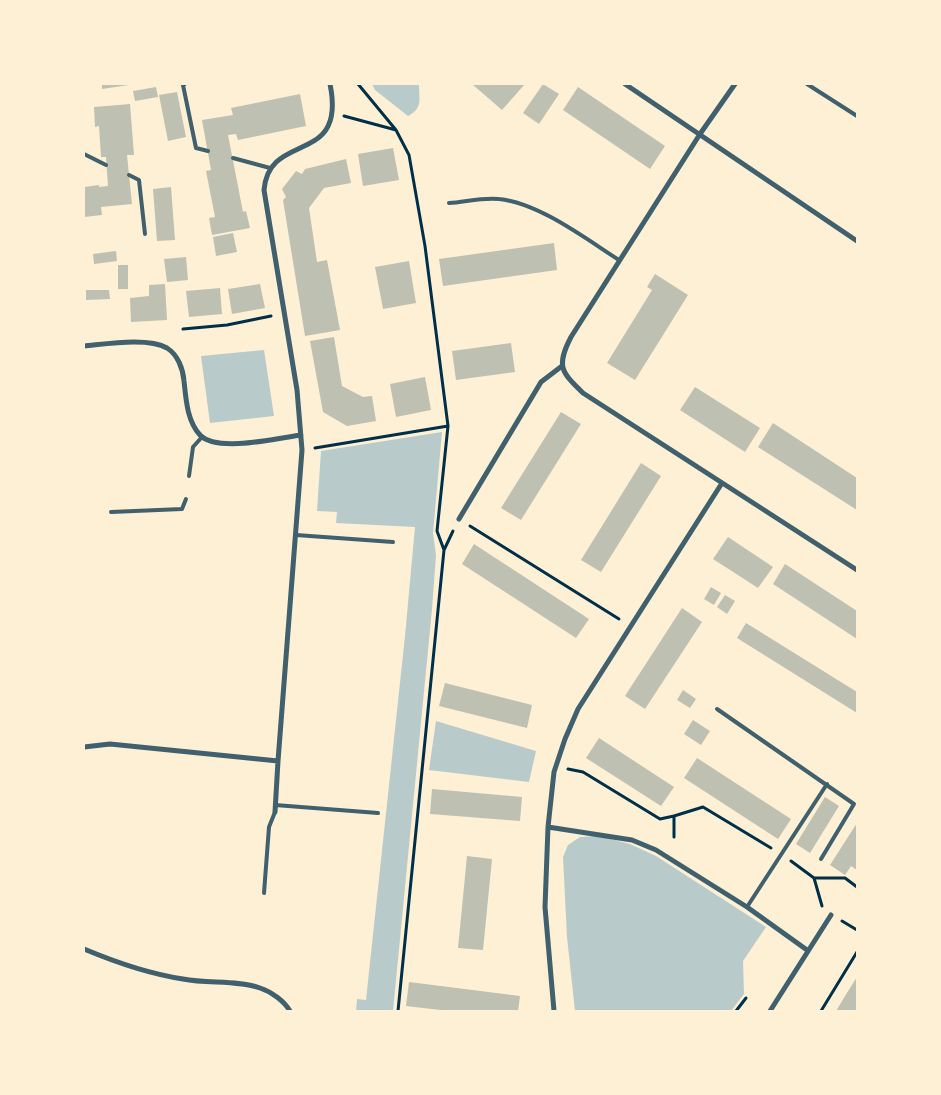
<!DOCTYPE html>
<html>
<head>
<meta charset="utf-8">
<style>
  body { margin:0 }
  #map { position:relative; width:941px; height:1095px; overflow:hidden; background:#fdf0d5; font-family:"Fira Sans",sans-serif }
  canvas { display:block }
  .frame { position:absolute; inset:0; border:85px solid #fdf0d5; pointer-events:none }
</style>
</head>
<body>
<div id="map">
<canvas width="941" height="1095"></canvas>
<div class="frame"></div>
</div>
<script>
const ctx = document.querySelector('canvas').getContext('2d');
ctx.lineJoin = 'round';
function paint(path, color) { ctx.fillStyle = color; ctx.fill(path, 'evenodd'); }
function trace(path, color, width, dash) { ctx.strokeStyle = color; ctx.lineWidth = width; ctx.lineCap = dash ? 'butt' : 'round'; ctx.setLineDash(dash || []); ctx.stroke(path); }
const green = new Path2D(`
  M 372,84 L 419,84 C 419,100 423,108 408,116 L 375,90 Z
  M 264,350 L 274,416 L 210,423 L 201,356 Z
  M 442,432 L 433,533 L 436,555 L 432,609 L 393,1011 L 356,1011 L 357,999 L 366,1000 L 405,636 L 415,527 L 336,523 L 337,512 L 317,511 L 321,451 Z
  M 436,721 L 536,751 L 529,782 L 429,770 Z
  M 599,836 L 630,844 L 656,856 L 766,927 L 743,961 L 744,994 L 731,1011 L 575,1011 L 567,937 L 563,857 L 568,845 L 580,837 Z`);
const building = new Path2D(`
  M 102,84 L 129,84 L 129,85 L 102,89 Z
  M 472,84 L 525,84 L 502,110 Z
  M 543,84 L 559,94 L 539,124 L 523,113 Z
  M 156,87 L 158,97 L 135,101 L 133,91 Z
  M 578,87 L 665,146 L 650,169 L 563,110 Z
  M 177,92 L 186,137 L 168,141 L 159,95 Z
  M 300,94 L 306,126 L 238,140 L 236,134 L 228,135 L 243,212 L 246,211 L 250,228 L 212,235 L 209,218 L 215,217 L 206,171 L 211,170 L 202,120 L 233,115 L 231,108 Z
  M 130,104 L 134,155 L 127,155 L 132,204 L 101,207 L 102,215 L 84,217 L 84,187 L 99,185 L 99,187 L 108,186 L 106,157 L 101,157 L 99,126 L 95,127 L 94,107 Z
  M 393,148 L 399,180 L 363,186 L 358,154 Z
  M 346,159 L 351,183 L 324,188 L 309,208 L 317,262 L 327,260 L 340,330 L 305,336 L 283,200 L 286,197 L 282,189 L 296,171 L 302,174 L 305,169 Z
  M 171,187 L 175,240 L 157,241 L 153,189 Z
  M 233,233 L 237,252 L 216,256 L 213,237 Z
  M 554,243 L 557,270 L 443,286 L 439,259 Z
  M 116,251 L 117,261 L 94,264 L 93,254 Z
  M 186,257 L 188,280 L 167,282 L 164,259 Z
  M 409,261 L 416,303 L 383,309 L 375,267 Z
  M 118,265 L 128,265 L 128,289 L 118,289 Z
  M 655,274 L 688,295 L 635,380 L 607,363 L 652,290 L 647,287 Z
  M 165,284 L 167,320 L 131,322 L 130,298 L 149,296 L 149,285 Z
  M 260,284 L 265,308 L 232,314 L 228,289 Z
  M 220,288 L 222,314 L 189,317 L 186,291 Z
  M 86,290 L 109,290 L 110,299 L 86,300 Z
  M 334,337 L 342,386 L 363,397 L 372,396 L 376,421 L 347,426 L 323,412 L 310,341 Z
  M 511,343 L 515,372 L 456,380 L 452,351 Z
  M 425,377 L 431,410 L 396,417 L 390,384 Z
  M 695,387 L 760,428 L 745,452 L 680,410 Z
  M 561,412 L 581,424 L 521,520 L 501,508 Z
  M 773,423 L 857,478 L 857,510 L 758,447 Z
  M 641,463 L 661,476 L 601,572 L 581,560 Z
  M 728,537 L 773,567 L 758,588 L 713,559 Z
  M 474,544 L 589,619 L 576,638 L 462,564 Z
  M 785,564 L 857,611 L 857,639 L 773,584 Z
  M 711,587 L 721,593 L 714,605 L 704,599 Z
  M 725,595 L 735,601 L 727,614 L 717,607 Z
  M 682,608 L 702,622 L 645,709 L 625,696 Z
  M 746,623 L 857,692 L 857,713 L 737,638 Z
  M 445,683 L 532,705 L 527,728 L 439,706 Z
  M 683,690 L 696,699 L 690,708 L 677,700 Z
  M 693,720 L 710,731 L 701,745 L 684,734 Z
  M 599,738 L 674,787 L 661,806 L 586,758 Z
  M 697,758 L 791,819 L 778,839 L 684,778 Z
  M 432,789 L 522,797 L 520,821 L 430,814 Z
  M 825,797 L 839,806 L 810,853 L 796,844 Z
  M 857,823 L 857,870 L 851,866 L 845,875 L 830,865 Z
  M 467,856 L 492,859 L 483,950 L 458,948 Z
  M 857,977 L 857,1011 L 836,1011 L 845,996 Z
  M 409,982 L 520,996 L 518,1011 L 449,1011 L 406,1006 Z`);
const path = new Path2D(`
  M 358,84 L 396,130 L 409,155 L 425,246 L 448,426 L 437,531 L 444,550 L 398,1011
  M 344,116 L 396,130
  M 183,329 L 227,325 L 271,316
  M 315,448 L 448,426
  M 470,526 L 619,619
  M 444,550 L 453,531
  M 568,769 L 583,772 L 660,819 L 674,816
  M 674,837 L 674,816 L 703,807 L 771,848
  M 791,861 L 814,878 L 845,878 L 857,887
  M 814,878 L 822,906
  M 842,921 L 857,930
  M 736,1011 L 746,998
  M 821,1011 L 857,952`);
const service = new Path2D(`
  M 185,84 L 183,85 L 196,148 L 208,151
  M 807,84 L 857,116
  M 84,154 L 106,165
  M 233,158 L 270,168
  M 129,175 L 139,180 L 145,234
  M 449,203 C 465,202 483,197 499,199 C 539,203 586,239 619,260
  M 189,476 L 193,447 L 202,437
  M 111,512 L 182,509 L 186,499
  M 296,535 L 393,542
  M 717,709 L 854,804 L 821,859
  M 275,805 L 378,813
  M 264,893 L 269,827 L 275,812
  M 747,907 L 827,784`);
const minor = new Path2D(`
  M 625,84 L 857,241
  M 735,84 L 700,134 L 571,337 C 556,366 561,372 583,393 L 857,570
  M 84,346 C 106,344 148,337 167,348 C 178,355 183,369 184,381 C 186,399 187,421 200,435 C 217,453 279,438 301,435
  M 459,519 L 541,382 L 562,366
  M 84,747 L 110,744 L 278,761
  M 275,812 L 278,761 L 302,450 L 297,390 L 264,190 C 269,130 347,167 330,84
  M 548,827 L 632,840 L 656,850 L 747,907 L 807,950
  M 84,949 C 115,962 150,974 183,979 C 209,984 236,980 260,988 C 272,992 284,1001 290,1011
  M 554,1011 L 545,907 L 548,827 L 554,772 L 565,739 L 578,709 L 722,483
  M 770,1011 L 831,915`);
paint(green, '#b9caca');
paint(building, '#bec0b2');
trace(path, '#003049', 3);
trace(service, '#3f606c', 4);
trace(minor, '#3f606c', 5);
</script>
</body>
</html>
